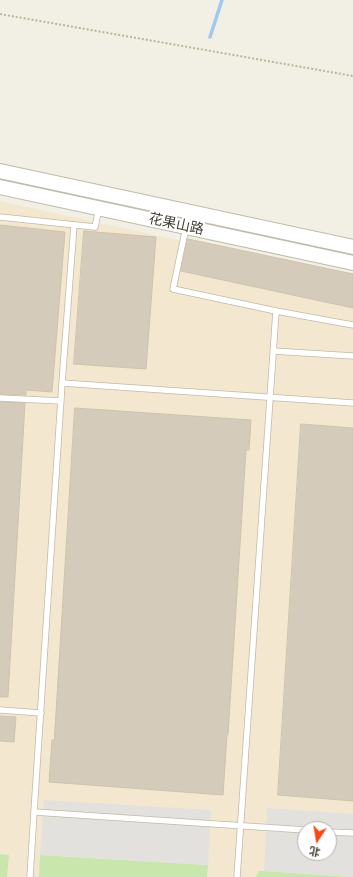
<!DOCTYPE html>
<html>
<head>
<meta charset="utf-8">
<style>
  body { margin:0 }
  #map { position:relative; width:353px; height:877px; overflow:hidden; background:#f2efe5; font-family:Poppins,"Noto Sans SC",sans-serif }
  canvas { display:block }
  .north { position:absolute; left:297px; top:821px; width:40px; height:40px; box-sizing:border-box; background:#fff; border:1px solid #b4b2ae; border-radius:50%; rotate:192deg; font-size:11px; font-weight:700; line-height:16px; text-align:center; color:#443f34 }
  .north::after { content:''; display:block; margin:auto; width:14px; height:18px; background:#f84816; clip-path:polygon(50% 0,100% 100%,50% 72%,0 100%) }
</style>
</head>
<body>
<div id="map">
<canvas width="353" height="877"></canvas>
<div class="north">北</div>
</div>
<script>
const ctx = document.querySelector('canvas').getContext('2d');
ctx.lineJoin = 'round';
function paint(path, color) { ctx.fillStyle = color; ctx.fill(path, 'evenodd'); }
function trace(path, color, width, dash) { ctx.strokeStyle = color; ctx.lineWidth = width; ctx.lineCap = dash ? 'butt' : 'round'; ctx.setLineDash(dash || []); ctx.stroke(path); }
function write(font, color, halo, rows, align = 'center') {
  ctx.font = font + ' Poppins,"Noto Sans SC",sans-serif'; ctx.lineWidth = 4; ctx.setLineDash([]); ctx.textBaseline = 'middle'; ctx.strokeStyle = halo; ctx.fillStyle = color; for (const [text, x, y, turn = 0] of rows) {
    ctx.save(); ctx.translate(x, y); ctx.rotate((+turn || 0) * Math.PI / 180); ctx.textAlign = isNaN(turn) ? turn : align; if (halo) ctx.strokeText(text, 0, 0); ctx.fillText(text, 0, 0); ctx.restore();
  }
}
const commercial = new Path2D(`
  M 0,201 L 353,279 L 353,877 L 0,877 ZM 305,829 L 329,829 L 329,853 L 305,853 Z`);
const green = new Path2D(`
  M 0,854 L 9,855 L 7,877 L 0,877 Z
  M 40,855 L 208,865 L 207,877 L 39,877 Z
  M 259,871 L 264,871 L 353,877 L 256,877 Z`);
const parking = new Path2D(`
  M 44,800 L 211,810 L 208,865 L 40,855 Z
  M 267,808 L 353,814 L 353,877 L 264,871 ZM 305,829 L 329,829 L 329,853 L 305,853 Z`);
const stream = new Path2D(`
  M 210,37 L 222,0`);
const building = new Path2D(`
  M 0,225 L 65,232 L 52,392 L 26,390 L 26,395 L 0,394 Z
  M 84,231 L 156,237 L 146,369 L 74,364 Z
  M 188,239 L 353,274 L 353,308 L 181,271 Z
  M 0,402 L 25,403 L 8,697 L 0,697 Z
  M 75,408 L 251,420 L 249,450 L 246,450 L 228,735 L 227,735 L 223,795 L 49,782 L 52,740 L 54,740 Z
  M 301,424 L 353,428 L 353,801 L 278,795 Z
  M 0,716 L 16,717 L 14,742 L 0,741 Z`);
const path = new Path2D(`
  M 0,14 L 353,76`);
const service = new Path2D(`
  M 189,213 L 173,289 L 276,311 L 237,877
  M 0,217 L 95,227 L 99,208
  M 276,311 L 353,325
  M 273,351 L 353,356
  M 62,383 L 74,225
  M 0,398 L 61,401
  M 0,710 L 41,713
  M 305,830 L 34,812 L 62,383 L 353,403
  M 329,832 L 353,833
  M 30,877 L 34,812`);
const tertiary = new Path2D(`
  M 0,171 L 353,247
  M 0,187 L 353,263`);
const streetNames = [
  ["花果山路",176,225,12]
];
paint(commercial, '#f4e7cf');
paint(green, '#c9e7ad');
paint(parking, '#e3e1dd');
trace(stream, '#a1c9ef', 3.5);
paint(building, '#d4cbba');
trace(building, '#cec4ae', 1);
trace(service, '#c0baaa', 7);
trace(tertiary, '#c0baaa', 16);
trace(path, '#bfb499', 2, [2, 2]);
trace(service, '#fff', 5.5);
trace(tertiary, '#fff', 14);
write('14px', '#443f34', '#fff', streetNames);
</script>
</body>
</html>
